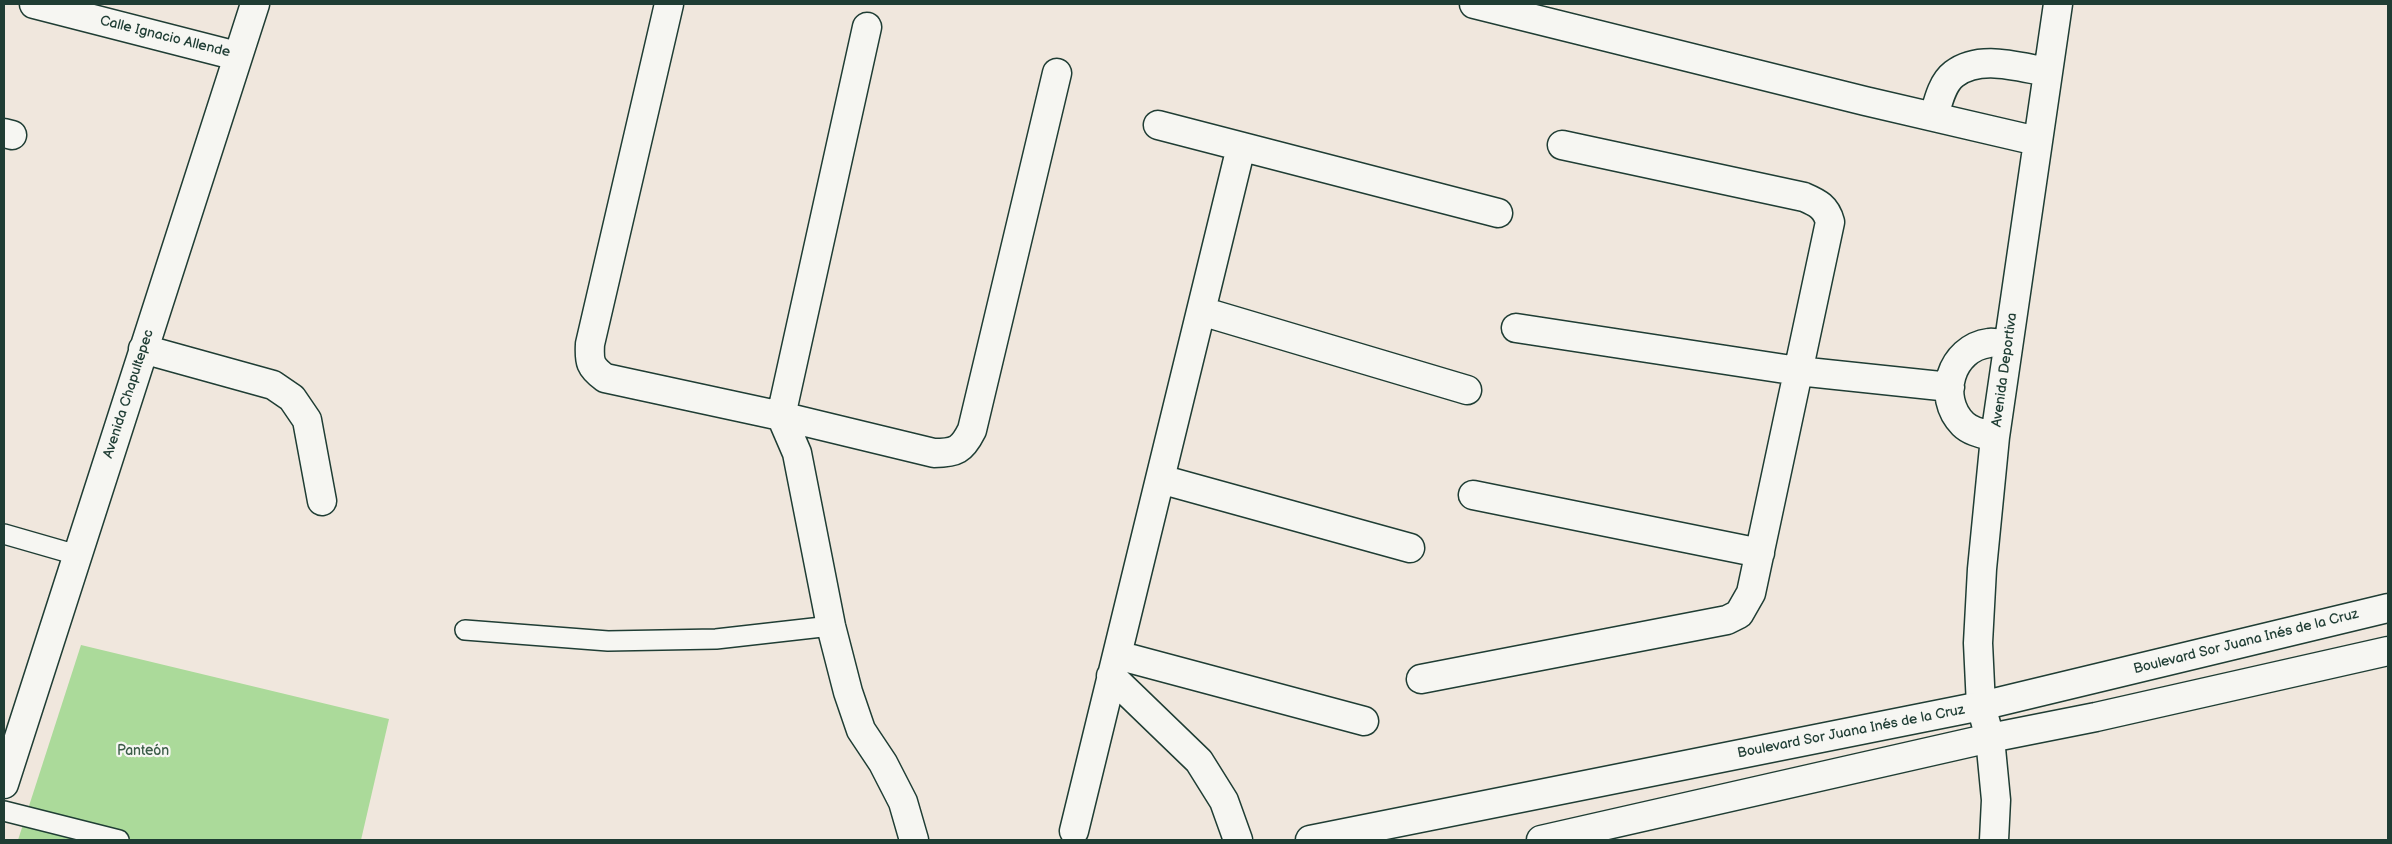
<!DOCTYPE html>
<html>
<head>
<meta charset="utf-8">
<style>
  body { margin:0 }
  #map { position:relative; width:2392px; height:844px; overflow:hidden; background:#f0e7dd; font-family:"Balsamiq Sans",sans-serif }
  canvas { display:block }
  .frame { position:absolute; inset:0; border:5px solid #1f3d34; pointer-events:none }
</style>
</head>
<body>
<div id="map">
<canvas width="2392" height="844"></canvas>
<div class="frame"></div>
</div>
<script>
const ctx = document.querySelector('canvas').getContext('2d');
ctx.lineJoin = 'round';
function paint(path, color) { ctx.fillStyle = color; ctx.fill(path, 'evenodd'); }
function trace(path, color, width, dash) { ctx.strokeStyle = color; ctx.lineWidth = width; ctx.lineCap = dash ? 'butt' : 'round'; ctx.setLineDash(dash || []); ctx.stroke(path); }
function write(font, color, halo, rows, align = 'center') {
  ctx.font = font + ' "Balsamiq Sans",sans-serif'; ctx.lineWidth = 4.5; ctx.setLineDash([]); ctx.textBaseline = 'middle'; ctx.strokeStyle = halo; ctx.fillStyle = color; for (const [text, x, y, turn = 0] of rows) {
    ctx.save(); ctx.translate(x, y); ctx.rotate((+turn || 0) * Math.PI / 180); ctx.textAlign = isNaN(turn) ? turn : align; if (halo) ctx.strokeText(text, 0, 0); ctx.fillText(text, 0, 0); ctx.restore();
  }
}
const green = new Path2D(`
  M 81,645 L 389,719 L 361,840 L 18,840 Z`);
const service = new Path2D(`
  M 4,534 L 77,555
  M 465,630 L 608,641 L 716,639 L 831,626
  M 4,811 L 119,840`);
const minor = new Path2D(`
  M 34,4 L 237,56
  M 669,4 L 590,344 C 589,362 590,367 605,378 L 781,416 L 934,453 C 956,453 962,450 972,430 L 1057,73
  M 1474,4 L 1865,101 L 2037,141
  M 867,27 L 781,416 L 797,453 L 831,626 L 848,692 L 861,730 L 883,763 L 903,802 L 914,840
  M 1934,116 C 1938,102 1942,83 1954,74 C 1980,54 2018,67 2048,72
  M 1158,125 L 1498,213
  M 4,133 L 12,135
  M 1201,311 L 1467,390
  M 1516,328 L 1798,371 L 1950,387
  M 143,349 L 273,385 L 292,398 L 307,420 L 322,501
  M 1995,437 C 1984,434 1971,432 1963,424 C 1936,397 1951,348 1989,343 C 1995,342 2002,345 2008,346
  M 1160,479 L 1410,548
  M 1473,495 L 1760,553
  M 1117,655 L 1364,721
  M 1111,676 L 1199,761 L 1224,801 L 1238,840
  M 1421,679 L 1727,620 L 1739,614 L 1751,593 L 1830,222 C 1826,207 1818,203 1804,197 L 1562,145
  M 4,784 L 255,4
  M 1074,831 L 1241,147
  M 1994,840 L 1996,800 L 1990,738 L 1981,706 L 1978,643 L 1982,569 L 1995,437 L 2058,4`);
const secondary = new Path2D(`
  M 1310,840 L 1981,706 L 2388,608
  M 1541,840 L 1990,738 L 2096,717 L 2388,651`);
const streetNames = [
  ["Calle Ignacio Allende",165,37,14],
  ["Avenida Deportiva",2005,370,-82],
  ["Avenida Chapultepec",129,394,-72],
  ["Boulevard Sor Juana Inés de la Cruz",2246,642,-14],
  ["Boulevard Sor Juana Inés de la Cruz",1851,732,-11]
];
const parkNames = [
  ["Panteón",143,751]
];
paint(green, '#abda9a');
trace(service, '#1f3d34', 22);
trace(minor, '#1f3d34', 31);
trace(secondary, '#1f3d34', 31);
trace(service, '#f6f6f2', 19);
trace(minor, '#f6f6f2', 28);
trace(secondary, '#f6f6f2', 28);
write('14px', '#1f3d34', '#f6f6f2', streetNames);
write('14px', '#3b5c48', '#f6f6f2', parkNames);
</script>
</body>
</html>
